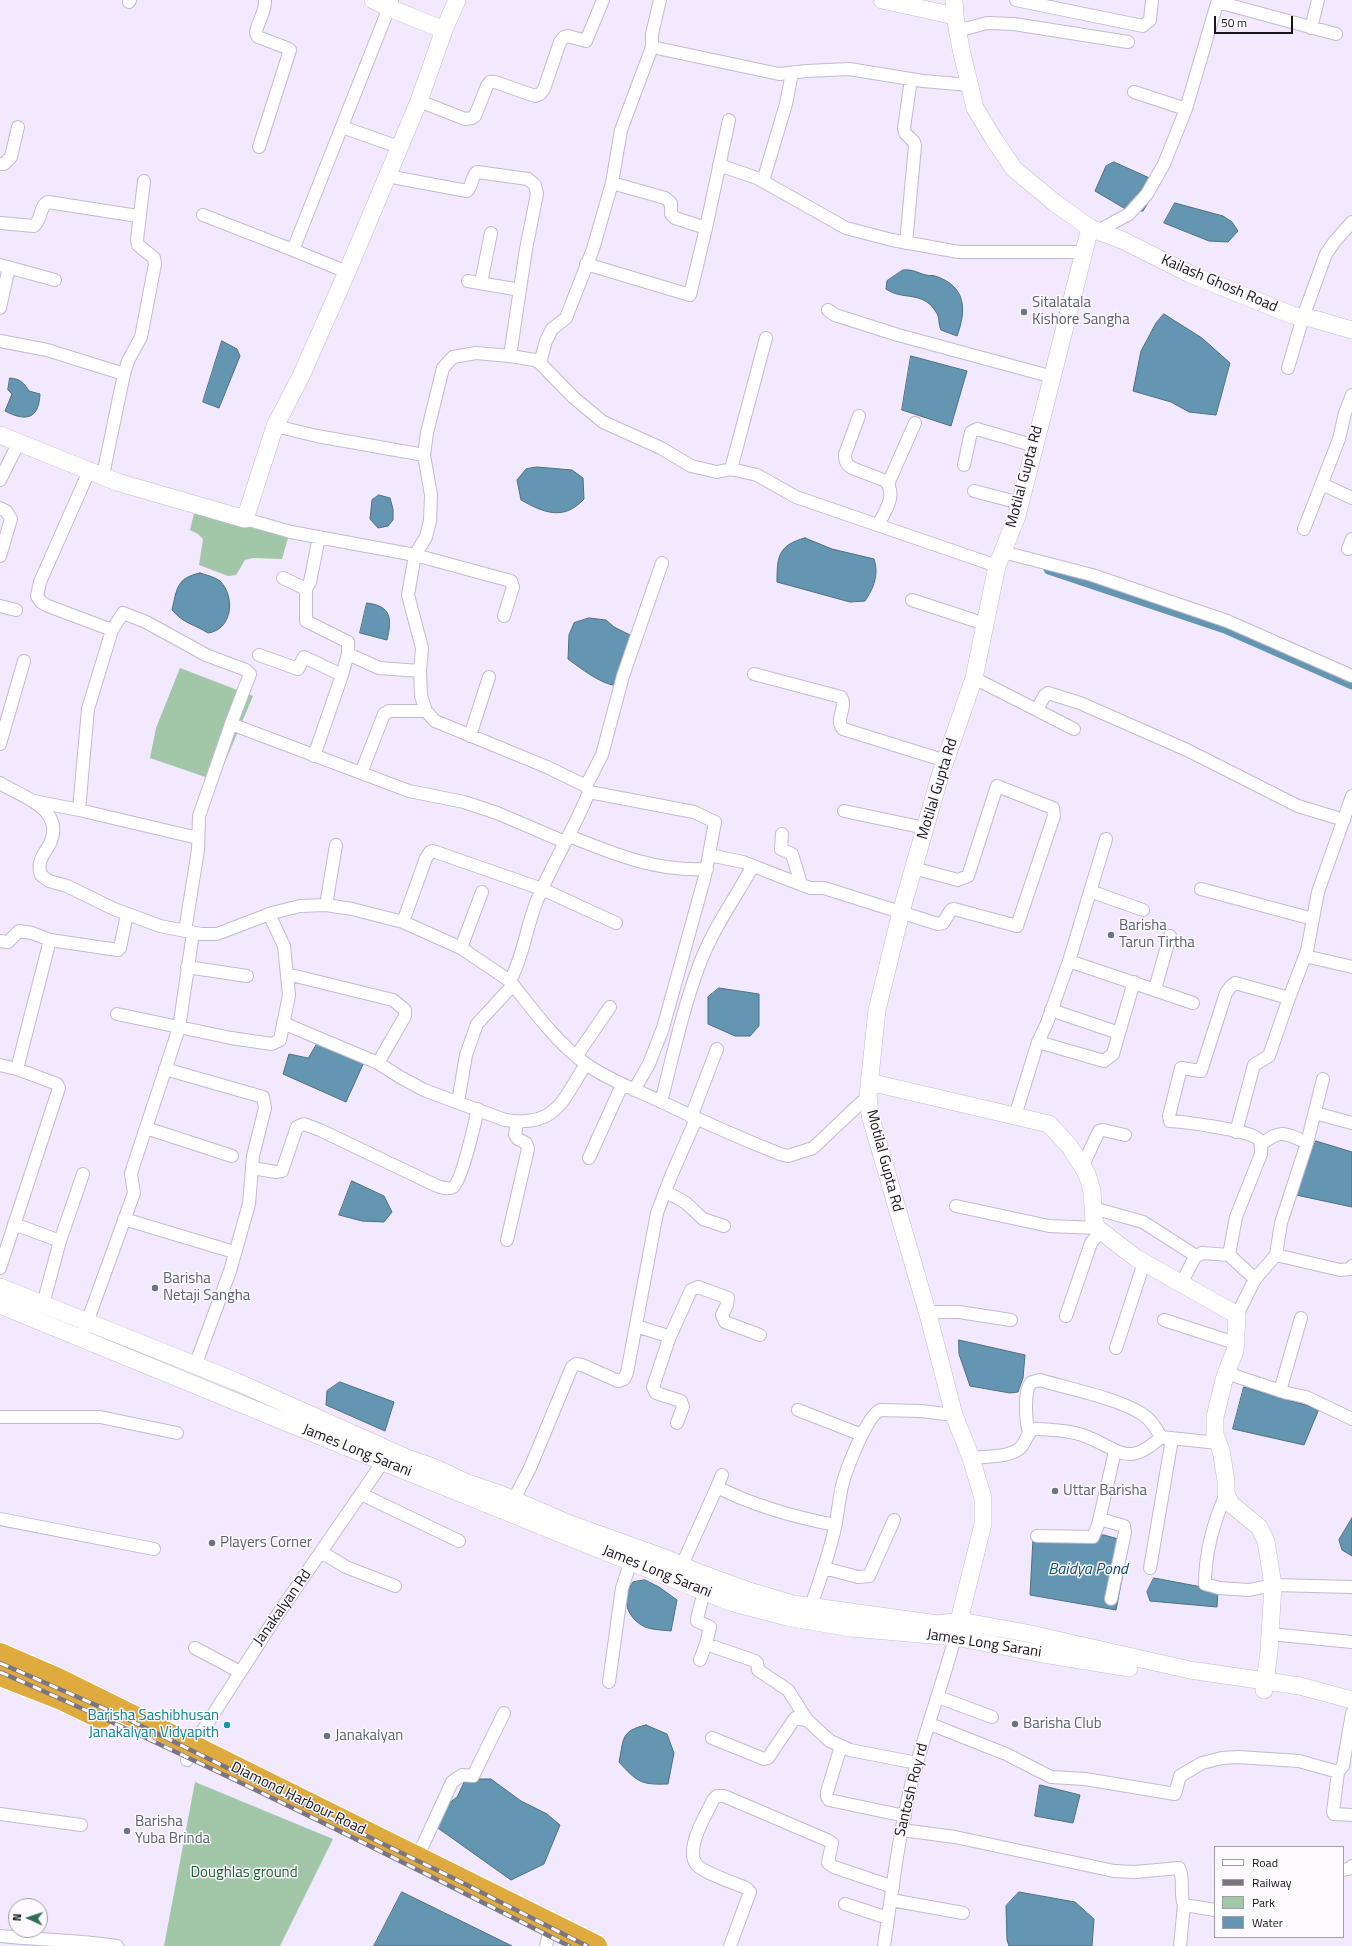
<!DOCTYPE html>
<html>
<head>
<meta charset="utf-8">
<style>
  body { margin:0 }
  #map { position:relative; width:1352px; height:1946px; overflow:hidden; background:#f2e9fe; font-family:"Titillium Web",sans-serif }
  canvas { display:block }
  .legend { position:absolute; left:1214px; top:1846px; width:130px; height:92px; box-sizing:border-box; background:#fcfafe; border:1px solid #a09ea3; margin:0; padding:5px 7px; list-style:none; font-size:12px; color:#16131a }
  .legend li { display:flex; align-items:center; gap:8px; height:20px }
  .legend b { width:20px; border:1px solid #a09ea3 }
  .north { position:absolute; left:8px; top:1898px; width:40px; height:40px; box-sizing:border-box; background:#fcfafe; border:1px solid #a09ea3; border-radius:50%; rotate:273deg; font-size:11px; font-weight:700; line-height:16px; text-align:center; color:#16131a }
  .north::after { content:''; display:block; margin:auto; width:14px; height:18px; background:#306c57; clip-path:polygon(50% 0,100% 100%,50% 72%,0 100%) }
  .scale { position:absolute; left:1214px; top:16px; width:79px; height:18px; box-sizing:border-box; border:2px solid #16131a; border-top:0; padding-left:5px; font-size:12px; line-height:14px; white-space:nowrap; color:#16131a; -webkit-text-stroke:3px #fcfafe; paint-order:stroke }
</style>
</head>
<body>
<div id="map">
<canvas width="1352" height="1946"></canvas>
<ul class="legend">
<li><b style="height:5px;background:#fff"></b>Road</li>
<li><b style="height:5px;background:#7b7583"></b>Railway</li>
<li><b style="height:11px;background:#a1c7a8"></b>Park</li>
<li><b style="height:11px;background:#6496b2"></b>Water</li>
</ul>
<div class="north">N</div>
<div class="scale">50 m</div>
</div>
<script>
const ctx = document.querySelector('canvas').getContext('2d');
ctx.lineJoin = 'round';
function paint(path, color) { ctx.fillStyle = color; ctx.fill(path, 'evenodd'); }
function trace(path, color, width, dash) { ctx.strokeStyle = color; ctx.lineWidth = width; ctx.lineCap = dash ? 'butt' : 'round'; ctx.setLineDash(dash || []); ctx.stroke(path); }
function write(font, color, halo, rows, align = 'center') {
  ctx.font = font + ' "Titillium Web",sans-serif'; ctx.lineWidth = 3; ctx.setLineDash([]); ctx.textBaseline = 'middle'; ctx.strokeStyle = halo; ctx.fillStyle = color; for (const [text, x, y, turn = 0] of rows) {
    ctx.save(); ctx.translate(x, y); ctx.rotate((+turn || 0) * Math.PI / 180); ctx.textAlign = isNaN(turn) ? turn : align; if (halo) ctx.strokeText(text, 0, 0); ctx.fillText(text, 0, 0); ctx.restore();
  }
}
const green = new Path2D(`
  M 195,509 L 288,538 L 282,559 L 253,558 L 245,560 L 236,575 L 228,576 L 199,565 L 203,539 L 198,534 L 190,530 Z
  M 180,668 L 253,696 L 217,781 L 150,758 L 156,728 Z
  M 195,1782 L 333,1839 L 280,1946 L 164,1946 Z`);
const water = new Path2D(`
  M 1114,162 L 1154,180 L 1153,194 L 1143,211 L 1129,211 L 1095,191 L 1106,166 Z
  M 1175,203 L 1223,216 L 1232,222 L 1238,231 L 1228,242 L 1209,241 L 1164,223 Z
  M 903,270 C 914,269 917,273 926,275 C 929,276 933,275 935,276 C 966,286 967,309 957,336 L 941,330 C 938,324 940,317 936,312 C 923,290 903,301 886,289 L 887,281 Z
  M 1164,314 L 1202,338 L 1230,363 L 1216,415 L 1189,412 L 1171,402 L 1133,391 L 1141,351 L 1156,323 Z
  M 222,341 L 237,349 L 240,356 L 219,408 L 203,402 Z
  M 911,356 L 967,371 L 951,426 L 902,410 Z
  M 10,378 C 21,379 24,383 29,391 L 40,394 C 39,419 26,422 5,411 L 12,394 L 8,390 Z
  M 537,467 L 572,470 L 583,478 L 584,499 C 564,521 544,513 521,500 L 517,480 L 526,469 Z
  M 379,495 L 390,498 L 393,509 L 393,520 L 388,526 L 378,528 L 370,519 L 372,500 Z
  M 805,538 L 832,549 L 874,559 C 879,574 874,588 865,601 L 850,602 L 777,582 C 777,557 778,545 805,538 Z
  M 200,573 C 206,575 215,577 220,581 C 236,597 232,630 208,633 C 194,624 184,624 172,610 C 177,589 176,578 200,573 Z
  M 367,603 C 392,606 392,619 387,640 L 360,633 Z
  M 589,618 L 606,620 L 614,627 L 632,636 L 616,686 C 598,682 583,670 568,659 L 569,635 L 574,623 Z
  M 719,988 L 759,994 L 759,1026 L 750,1036 L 735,1036 L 708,1024 L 708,997 Z
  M 317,1044 L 365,1060 L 346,1102 L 283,1074 L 289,1054 L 308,1058 Z
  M 1316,1141 L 1352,1152 L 1352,1207 L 1296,1195 Z
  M 352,1181 L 384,1196 L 392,1212 L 384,1222 L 362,1221 L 339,1215 Z
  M 959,1340 L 1025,1355 L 1023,1378 L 1018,1392 L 1010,1393 L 970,1386 L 959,1354 Z
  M 340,1382 L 394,1402 L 385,1431 L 326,1405 L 327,1391 Z
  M 1244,1387 L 1319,1409 L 1304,1445 L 1233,1429 Z
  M 1352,1518 L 1352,1556 L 1342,1550 L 1339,1540 Z
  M 1104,1535 L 1129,1542 L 1116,1610 L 1030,1595 L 1033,1539 Z
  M 1154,1578 L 1218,1590 L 1217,1607 L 1150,1601 L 1147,1592 Z
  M 645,1580 L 659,1587 L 677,1600 L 671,1631 C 664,1630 652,1630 645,1627 C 627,1618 620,1599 633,1582 Z
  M 646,1725 L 667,1734 L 674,1753 L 668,1784 C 641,1785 637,1782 619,1762 C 624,1739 620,1731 646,1725 Z
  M 466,1779 L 491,1779 L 521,1801 L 547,1814 L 560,1825 L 544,1864 L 511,1880 L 435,1826 L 444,1807 L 457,1797 Z
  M 1040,1785 L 1080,1795 L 1073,1823 L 1035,1816 Z
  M 402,1892 L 512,1946 L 374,1946 Z
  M 1019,1892 L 1075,1902 L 1094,1919 L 1092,1946 L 1009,1946 L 1007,1940 L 1006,1906 Z`);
const canal = new Path2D(`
  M 1049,569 L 1225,628 L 1352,684`);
const street = new Path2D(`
  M 1016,0 L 1143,26 L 1150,20 L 1152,0
  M 129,2 L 130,0
  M 1218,2 L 1336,34
  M 1311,28 L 1318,0
  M 957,31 L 987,23 L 1014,24 L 1128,42
  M 652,47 L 652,34 L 660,0
  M 1134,92 L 1186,109
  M 419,101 L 465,119 L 472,118 L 475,116 L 487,86 L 490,82 L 495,82 L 535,96 L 540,94 L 544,89 L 560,42 L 564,37 L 568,36 L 586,41 L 603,0
  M 342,127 L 399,147
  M 259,147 L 290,50 L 287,48 L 258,37 L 256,33 C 257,22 266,12 265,0
  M 0,164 L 4,164 L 11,157 L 18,127
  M 719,165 L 757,178 L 846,228 L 892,240 L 959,252 L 1083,252
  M 387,176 L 467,191 C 473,185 471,177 477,172 L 528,179 L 535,185 L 537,194 L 526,249 L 510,356
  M 763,181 L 786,104 L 792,73
  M 612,183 L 665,198 L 671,203 L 671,214 L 675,218 L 706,228
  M 203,215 L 293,250
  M 0,223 L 34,226 C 42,220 39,206 48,202 L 138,216
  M 1098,231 L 1129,214 L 1147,194 L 1164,164 L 1186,109 L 1218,0
  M 906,243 L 915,146 L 914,142 L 905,133 L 904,128 L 911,79
  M 586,264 L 690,295 L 706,228 L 729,120
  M 0,265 L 55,280
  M 347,272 L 293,250 L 392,0
  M 468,281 L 520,290
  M 481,283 L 491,233
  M 0,308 L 9,267
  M 828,310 L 835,315 L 898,335 L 1053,377
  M 0,341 L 47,350 L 124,374
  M 540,363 L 573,397 L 603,422 L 661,448 L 691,466 L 717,472 L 731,469 L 757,475 L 796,497 L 997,566
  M 1288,368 L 1303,317 L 1326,254 L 1335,241 L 1352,222
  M 859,416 L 845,454 C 845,461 846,464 852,468 L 886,481 C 897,496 885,511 878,525
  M 275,426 L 317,436 L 424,455
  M 964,465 L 971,432 L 977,429 L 1035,446
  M 90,469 L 40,582 L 37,596 L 41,602 L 48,606 L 112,630
  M 731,469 L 766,338
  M 103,475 L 124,374 L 128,361 L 141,337 L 155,264 L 154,258 L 138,245 L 137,240 L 144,181
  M 0,480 L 19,442
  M 888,484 L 915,423
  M 1322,484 L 1352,498
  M 974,491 L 1020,503
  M 0,508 L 6,511 L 11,519 L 0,556
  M 1304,529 L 1339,439 L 1345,413 L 1352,395
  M 1348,549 L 1352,539
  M 1003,552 L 1092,575 L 1227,621 L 1352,676
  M 283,578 L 306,589 L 310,582 L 319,537
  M 306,589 L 306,621 L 348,642 L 348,654
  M 912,600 L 985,624
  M 0,606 L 16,610
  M 504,616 L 513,587 L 511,581 L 415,555 L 426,537 L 430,521 L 431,495 L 424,455 L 427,433 L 443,368 L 453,357 L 476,353 L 510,356 L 535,360 L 540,363 L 546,341 L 552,329 L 566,318 L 593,249 L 612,183 L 621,130 L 652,47 L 779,74 L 807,71 L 849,69 L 923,81 L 970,85
  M 259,655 L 298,669 L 304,657 L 342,675
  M 754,674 L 841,697 C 848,707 834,719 843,729 L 946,761
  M 974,678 L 1074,729
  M 1037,709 L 1045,695 L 1048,693 L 1080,703 L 1187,750 L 1298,806 L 1344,820
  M 470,736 L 489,677
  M 0,744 L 24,661
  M 314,756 L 342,675 L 348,654 L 379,668 L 420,671
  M 361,773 L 384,714 L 389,711 L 426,711
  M 0,783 C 20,796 61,807 52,838 C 50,847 41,855 40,863 C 39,867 40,872 41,875 L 49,881 L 67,886 L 114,909 L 160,926 L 201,934 L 217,934 L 272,913 L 300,906 L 326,905 L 352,909 L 403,922 L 461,948 L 510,981 C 523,957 526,929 536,903 C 551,865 574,830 589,792 L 586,786 L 547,767 L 435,721 L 426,711 L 421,696 L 420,671 L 422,648 L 408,595 L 415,555 L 291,532 L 245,519
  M 586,786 L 602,755 L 623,676 L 662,563
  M 589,792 L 694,812 L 715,822 L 705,876 L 663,1028 L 649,1064 L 634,1090
  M 34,801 L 79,810 L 198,838
  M 79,810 L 88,709 L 112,630 L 123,613 L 146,622 L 206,655 L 246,670 L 250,674 L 231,724
  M 844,811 L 925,828
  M 782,834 L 781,849 L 792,854 L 801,884
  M 569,836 C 614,854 657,872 707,869
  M 709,855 L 743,862 L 810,888 L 824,888 L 938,924 L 943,923 L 951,910 L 954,909 L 1017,926 L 1054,816 L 1053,808 L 997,786 L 968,876 L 958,880 L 913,868
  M 1201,889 L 1313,919
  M 1090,891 L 1143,910
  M 326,905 L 336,845
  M 403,922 L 426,858 L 430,852 L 433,851 L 542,889 L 616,923
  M 185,931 L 198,850 L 199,816 L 231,724 L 409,791 L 464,802 L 497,813 L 565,842
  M 0,941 L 8,942 L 19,931 L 32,933 L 50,940 L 118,950 L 120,948 L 127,914
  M 461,948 L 482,892
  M 1305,956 L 1352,967
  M 1069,961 L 1106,839
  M 187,967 L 247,976
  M 287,974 L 393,1000 L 405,1010 L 405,1016 L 378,1063
  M 510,981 C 533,1010 556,1042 586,1064 C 610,1081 637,1090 662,1102 C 701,1121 740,1138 780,1154 L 788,1156 L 813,1148 L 868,1096
  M 1155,989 L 1170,936
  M 1051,1010 L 1119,1033 L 1134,982
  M 117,1014 L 231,1038 L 272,1044 L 280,1040 L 289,995 L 284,946 L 269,914
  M 283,1023 L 378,1063 L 400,1077 L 424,1090 L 505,1120 C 556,1128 562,1101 586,1064
  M 1038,1042 L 1104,1061 L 1113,1054 L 1119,1033
  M 577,1055 L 610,1007
  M 0,1065 L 17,1069 L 57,1084 L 59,1088 L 0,1268
  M 17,1069 L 50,940
  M 165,1069 L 263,1097 L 265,1108 L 253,1156 L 249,1204 L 230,1271 L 195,1366
  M 458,1102 L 466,1055 L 477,1024 L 513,985
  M 661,1102 C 673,1055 683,1008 700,963 C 713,929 735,898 753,866
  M 1315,1113 L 1352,1123
  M 1015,1116 L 1038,1042 L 1047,1023 L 1069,961 L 1193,1003
  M 691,1117 L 717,1049
  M 146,1128 L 232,1156
  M 1236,1132 L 1254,1065 L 1269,1056 L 1289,998
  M 1262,1144 C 1280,1129 1286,1133 1307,1143
  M 589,1158 L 622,1085
  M 1083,1165 L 1099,1131 L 1103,1130 L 1125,1135
  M 252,1168 L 276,1172 L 282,1171 L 297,1127 L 304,1124 L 320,1130 L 435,1185 C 440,1187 447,1190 453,1187 C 462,1181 475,1122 478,1109
  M 665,1191 L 686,1203 L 703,1219 L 724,1226
  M 956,1206 L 1049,1226 L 1097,1228
  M 1093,1208 L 1143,1222 L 1196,1256
  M 124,1219 L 234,1252
  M 14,1224 L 60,1241
  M 507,1240 L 528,1149 L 526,1143 L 518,1139 L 515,1135 L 517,1122
  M 1229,1255 L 1236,1217 L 1261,1154 C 1261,1148 1262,1143 1258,1139 C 1249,1130 1185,1122 1170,1121 L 1169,1116 L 1181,1068 L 1201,1071 L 1226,993 L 1231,986 L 1235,983 L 1289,998 L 1307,951 L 1318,892 L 1352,796
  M 1276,1255 L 1281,1223 L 1307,1143 L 1323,1079
  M 1181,1284 L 1195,1257 L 1202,1253 L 1229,1255 L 1255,1279
  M 43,1304 L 60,1241 L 83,1174
  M 927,1312 L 959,1312 L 1011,1320
  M 1237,1315 L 1255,1279 L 1276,1255 L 1340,1270 L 1351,1269 L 1352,1266
  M 1066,1316 L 1091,1243 L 1101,1231
  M 1164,1320 L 1235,1343
  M 636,1326 L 668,1336 L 669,1339 L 653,1387 L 656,1393 L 681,1401 L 683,1407 L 677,1423
  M 85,1328 L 134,1193 L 131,1174 L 133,1167 L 179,1028 L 193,933
  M 669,1339 L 691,1290 L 698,1287 L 728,1298 L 727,1305 L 722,1315 L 725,1322 L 760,1335
  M 1116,1348 L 1144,1263
  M 1226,1373 L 1287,1393 L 1306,1397 L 1352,1419
  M 1280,1391 L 1301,1318
  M 798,1410 L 862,1435
  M 0,1417 L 100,1417 L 177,1433
  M 1029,1432 C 1026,1423 1023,1388 1032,1382 L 1040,1380 C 1069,1389 1118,1398 1142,1414 C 1151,1419 1156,1429 1161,1437
  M 971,1458 C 987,1456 1006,1458 1019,1449 C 1027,1443 1027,1427 1039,1429 C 1053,1430 1069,1430 1082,1435 C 1118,1447 1126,1470 1161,1437 L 1218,1443
  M 717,1487 L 722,1475
  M 361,1494 L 459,1541
  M 1226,1494 C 1214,1521 1205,1554 1205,1584 L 1219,1588 L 1249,1590 L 1273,1585 L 1352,1587
  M 510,1507 L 530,1468 L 572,1367 L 576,1364 L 582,1365 L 618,1381 L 624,1379 L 627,1373 L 657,1213 L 671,1176 L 696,1119
  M 0,1519 L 154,1549
  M 1100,1519 L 1124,1526 L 1125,1532 L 1111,1599
  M 1037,1536 L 1093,1537 L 1098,1525 L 1115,1451
  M 321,1552 L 346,1567 L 395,1586
  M 682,1565 L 717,1487 C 754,1506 794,1517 835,1525
  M 824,1568 L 858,1577 L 869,1576 L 894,1520
  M 1150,1568 L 1172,1439
  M 704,1591 L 697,1619 L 697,1621 L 710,1627 L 706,1644 L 755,1661 L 757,1663 L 758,1670 L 788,1690 L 807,1720 L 830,1741 L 850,1750 L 917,1763
  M 811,1606 C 819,1583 827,1560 833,1536 C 837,1522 838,1506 841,1491 C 844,1474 866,1417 880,1410 L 921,1411 L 954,1415
  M 1270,1634 L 1352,1642
  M 195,1648 L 240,1672
  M 700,1660 L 706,1644
  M 609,1682 L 622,1588 L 631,1561
  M 938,1697 L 992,1717
  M 1352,1713 L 1343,1766 L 1338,1772 L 1333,1812 L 1334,1814 L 1352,1815
  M 930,1724 L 1006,1754 L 1051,1777 L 1085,1779 L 1175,1794 L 1180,1776 L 1202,1763 L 1222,1758 L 1238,1757 L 1299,1761 L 1338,1772
  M 712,1738 L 764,1759 L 768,1758 L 795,1718 L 807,1720
  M 841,1746 L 827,1792 L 827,1797 L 829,1800 L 905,1816
  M 187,1760 L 192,1747 L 278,1614 L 387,1456
  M 0,1814 L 81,1825
  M 902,1830 L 955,1837 L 1114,1871 L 1135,1872 L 1179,1868 C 1185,1879 1179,1893 1184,1905
  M 417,1858 L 452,1782 L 462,1775 L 473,1776 L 504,1713
  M 1343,1870 L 1352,1868 L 1352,1866
  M 891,1900 L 963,1913
  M 845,1904 L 888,1918
  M 0,1936 C 39,1940 78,1940 117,1946
  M 546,1946 L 548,1937
  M 730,1946 L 750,1892 L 746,1888 C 735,1883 703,1873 696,1864 C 685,1848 706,1815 713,1800 L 717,1796 L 724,1796 L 827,1840 L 832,1843 L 828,1863 L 834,1867 L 893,1887
  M 884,1946 C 893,1885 900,1822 917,1763 C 929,1720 944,1679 955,1637
  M 1180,1946 L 1184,1905 L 1215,1910`);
const secondary = new Path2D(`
  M 373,0 L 389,8 L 444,30
  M 882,0 L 955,16
  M 954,0 L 955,16 L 961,49 L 975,108 L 993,138 L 1014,169 L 1055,203 L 1090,228 L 1017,516 L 997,566 L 974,678 L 940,776 L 901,912 L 877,1010 L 868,1095 L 870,1115 L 929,1318 L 954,1415 L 971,1458 L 983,1498 L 983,1524 L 955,1637
  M 1090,228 L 1122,240 L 1190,274 L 1292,315 L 1314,319 L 1352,330
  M 0,435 L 117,482 L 245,519 L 275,426 L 301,376 L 347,272 L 419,101 L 444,30 L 457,0
  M 869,1082 L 1049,1124 L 1070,1147 L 1087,1174 L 1092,1191 L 1094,1221 L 1097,1228 L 1136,1258 L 1237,1315 L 1235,1351 L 1225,1376 L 1215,1417 L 1215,1435 L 1221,1450 L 1226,1481 L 1226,1494 L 1231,1504 L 1259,1527 L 1266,1541 L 1273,1585 L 1269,1652 L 1264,1690
  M 0,1287 L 235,1381 L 407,1458 L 433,1467 L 465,1482 L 500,1494 L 570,1524 L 665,1558 L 697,1572 L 752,1592 L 793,1604 L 938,1624 L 960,1621 L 1026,1633 L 1190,1670 L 1300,1686 L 1352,1700
  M 0,1305 L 383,1462 L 730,1602 L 787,1617 L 851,1628 L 955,1637 L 1038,1653 L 1129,1668`);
const highway = new Path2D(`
  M 0,1654 L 58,1679 L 596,1946
  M 0,1675 L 64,1700 L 101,1718`);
const rail = new Path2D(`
  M 0,1663 L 121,1716 L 455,1879 L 587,1946
  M 0,1672 C 193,1756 381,1851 569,1946`);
const markers = [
  [1024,312,4,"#6b7280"],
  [1111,935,4,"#6b7280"],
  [155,1288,4,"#6b7280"],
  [1055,1491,4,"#6b7280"],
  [212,1543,4,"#6b7280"],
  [1015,1724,4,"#6b7280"],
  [227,1725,4,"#0f9aa8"],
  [327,1736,4,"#6b7280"],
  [127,1831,4,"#6b7280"]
];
const streetNames = [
  ["Kailash Ghosh Road",1219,284,23],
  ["Motilal Gupta Rd",1025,477,-75],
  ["Motilal Gupta Rd",938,789,-73],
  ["Motilal Gupta Rd",884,1161,75],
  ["James Long Sarani",357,1451,22],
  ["James Long Sarani",657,1572,22],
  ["Janakalyan Rd",283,1608,-55],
  ["James Long Sarani",984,1644,9],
  ["Santosh Roy rd",912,1790,-76],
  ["Diamond Harbour Road",298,1799,26]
];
const worshipNames = [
  ["Sitalatala",1032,303],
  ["Kishore Sangha",1032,320],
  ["Barisha",1119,926],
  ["Tarun Tirtha",1119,943],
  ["Barisha",163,1279],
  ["Netaji Sangha",163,1296],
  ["Uttar Barisha",1063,1491],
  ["Players Corner",220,1543],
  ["Barisha Club",1023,1724],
  ["Janakalyan",335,1736],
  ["Barisha",135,1822],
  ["Yuba Brinda",135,1839]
];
const cultureNames = [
  ["Barisha Sashibhusan",219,1716],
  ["Janakalyan Vidyapith",219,1733]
];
const parkNames = [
  ["Doughlas ground",244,1873]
];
const waterNames = [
  ["Baidya Pond",1088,1570]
];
paint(green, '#a1c7a8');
paint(water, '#6496b2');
trace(water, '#4d6f84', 1);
trace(canal, '#6496b2', 11);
trace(street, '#c3bace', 14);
trace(secondary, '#c3bace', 18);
trace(highway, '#fff', 24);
trace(street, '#fff', 12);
trace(secondary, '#fff', 17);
trace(highway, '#dfab3f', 22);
trace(rail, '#7b7583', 4.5);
trace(rail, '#fcfafe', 3, [9]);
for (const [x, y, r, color] of markers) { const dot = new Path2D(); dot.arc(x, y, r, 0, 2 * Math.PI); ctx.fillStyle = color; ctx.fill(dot); trace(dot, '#fcfafe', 1.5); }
write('15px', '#16131a', '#fcfafe', streetNames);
write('15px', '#5b616d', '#fcfafe', worshipNames, 'left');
write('15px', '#0d838f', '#fcfafe', cultureNames, 'right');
write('15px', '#1b5c30', '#fcfafe', parkNames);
write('italic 16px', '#094d69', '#fcfafe', waterNames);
</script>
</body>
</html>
